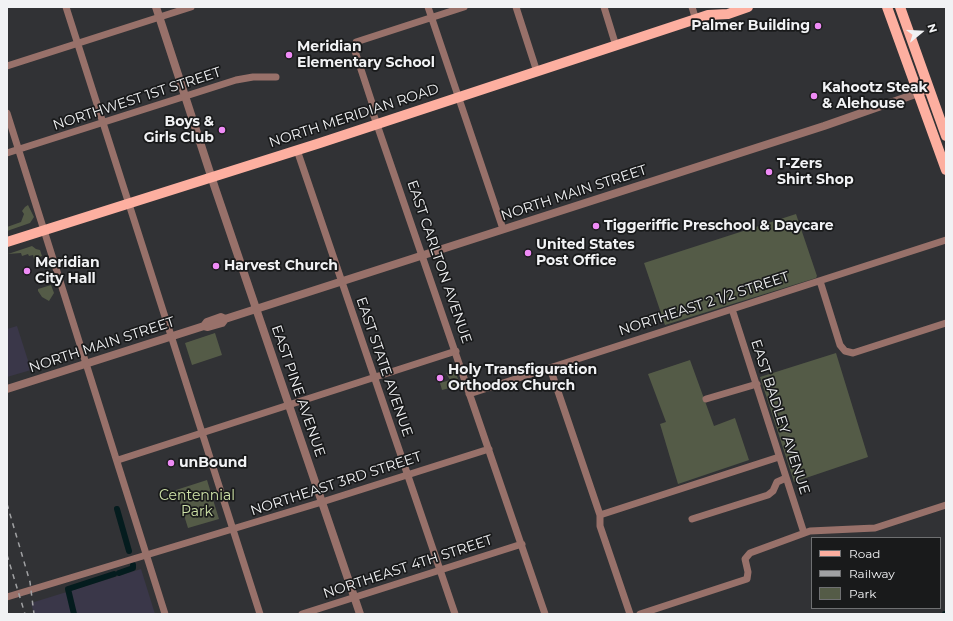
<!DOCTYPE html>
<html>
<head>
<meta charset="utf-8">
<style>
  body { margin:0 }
  #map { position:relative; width:953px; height:621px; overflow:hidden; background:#313235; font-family:Montserrat,sans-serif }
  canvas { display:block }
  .frame { position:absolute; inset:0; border:8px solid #f1f2f4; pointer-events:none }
  .legend { position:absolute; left:811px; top:537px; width:130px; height:72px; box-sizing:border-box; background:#191a1b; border:1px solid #6f7072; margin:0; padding:5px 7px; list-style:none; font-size:12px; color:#f1f2f4 }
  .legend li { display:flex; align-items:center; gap:8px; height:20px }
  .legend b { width:20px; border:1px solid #6f7072 }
  .north { position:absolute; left:901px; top:12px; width:40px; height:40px; -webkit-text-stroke:3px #191a1b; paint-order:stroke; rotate:72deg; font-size:11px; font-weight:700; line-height:16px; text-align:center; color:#f1f2f4 }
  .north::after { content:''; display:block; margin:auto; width:14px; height:18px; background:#f1f2f4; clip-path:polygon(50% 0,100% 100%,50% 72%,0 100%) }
</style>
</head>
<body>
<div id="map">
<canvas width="953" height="621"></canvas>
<div class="frame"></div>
<ul class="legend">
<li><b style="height:5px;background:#fdafa0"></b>Road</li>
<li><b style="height:5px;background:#a0a1a3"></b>Railway</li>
<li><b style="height:11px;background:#545b47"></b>Park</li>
</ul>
<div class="north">N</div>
</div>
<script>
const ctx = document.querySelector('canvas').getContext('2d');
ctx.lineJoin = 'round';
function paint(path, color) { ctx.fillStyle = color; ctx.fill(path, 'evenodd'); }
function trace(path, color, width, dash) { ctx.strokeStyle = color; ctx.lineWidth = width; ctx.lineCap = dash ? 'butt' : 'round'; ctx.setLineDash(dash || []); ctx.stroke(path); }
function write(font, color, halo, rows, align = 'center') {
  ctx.font = font + ' Montserrat,sans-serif'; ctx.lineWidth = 3.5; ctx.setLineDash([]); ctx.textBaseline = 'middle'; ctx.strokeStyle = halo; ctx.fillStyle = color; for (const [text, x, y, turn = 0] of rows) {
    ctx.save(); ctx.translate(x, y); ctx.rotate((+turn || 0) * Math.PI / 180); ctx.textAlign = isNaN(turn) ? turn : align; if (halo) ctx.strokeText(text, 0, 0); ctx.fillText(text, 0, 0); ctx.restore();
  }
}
const industrial = new Path2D(`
  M 17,326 L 31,370 L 7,377 L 7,329 Z
  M 141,569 L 155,614 L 34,614 L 31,603 Z`);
const green = new Path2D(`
  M 28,205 L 34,217 L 30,223 L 7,231 L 7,227 L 21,222 L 24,214 L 22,211 L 25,207 Z
  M 796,214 L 817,276 L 816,278 L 665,325 L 644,263 Z
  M 32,246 L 36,249 L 40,250 L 42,256 L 34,259 L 33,255 L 29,256 L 28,254 L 22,256 L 21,253 L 8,254 Z
  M 51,285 L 54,293 L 49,301 L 42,297 L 38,291 L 38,289 Z
  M 215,333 L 222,355 L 192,365 L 185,343 Z
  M 836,353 L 868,457 L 794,482 L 760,377 Z
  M 690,360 L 714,426 L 735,418 L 749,460 L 678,484 L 660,424 L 666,422 L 648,374 Z
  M 455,370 L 462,391 L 457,386 L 442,390 L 440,383 L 450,380 L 446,373 Z
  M 207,480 L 219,519 L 188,528 L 176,490 Z`);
const canal = new Path2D(`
  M 117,509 L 129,551
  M 119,573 L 133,568 L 133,565
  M 74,614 L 68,589 L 114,574
  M 945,614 L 946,614`);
const minor = new Path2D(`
  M 66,7 L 260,614
  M 428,7 L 503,229
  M 464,7 L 356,42 L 354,48 L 373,106 L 373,113 L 545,614
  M 516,7 L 537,72
  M 604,7 L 616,46
  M 692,7 L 696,20
  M 7,66 L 191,7
  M 7,113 L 165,614
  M 297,150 L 455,614
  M 7,153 L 236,80 L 253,77 L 276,77
  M 820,281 L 840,345 L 845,351 L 853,353 L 946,323
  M 732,309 L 804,533
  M 550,368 L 600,515 L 600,526 L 630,614
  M 469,394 L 946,240
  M 706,399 L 757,384
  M 118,460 L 456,351
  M 600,515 L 779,457
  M 692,519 L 768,495 L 773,491 L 777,482 L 786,478
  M 7,597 L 322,502 L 489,449
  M 302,614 L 522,544
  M 640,614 L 747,579 L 748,572 L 745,559 L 750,553 L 810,531 L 875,528 L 946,505`);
const tertiary = new Path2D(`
  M 156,7 L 215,188 L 360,614
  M 204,326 L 207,322 L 221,317 L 225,319
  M 7,389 L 204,326 L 208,327 L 222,323 L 225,319 L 824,126 L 930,89`);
const primary = new Path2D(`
  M 887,7 L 946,170
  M 900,7 L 946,136
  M 7,242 L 320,143 L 708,15 L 728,14 L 748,7`);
const rail = new Path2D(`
  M 7,504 L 30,582 L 34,614
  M 7,555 L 25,614`);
const markers = [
  [818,26,4,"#ef8bf6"],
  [289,55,4,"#ef8bf6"],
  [814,96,4,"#ef8bf6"],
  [222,130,4,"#ef8bf6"],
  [769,172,4,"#ef8bf6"],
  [596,226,4,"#ef8bf6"],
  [528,253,4,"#ef8bf6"],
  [216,266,4,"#ef8bf6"],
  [27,271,4,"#ef8bf6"],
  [440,378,4,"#ef8bf6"],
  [171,463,4,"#ef8bf6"]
];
const poiNames = [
  ["Palmer Building",810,26,"right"],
  ["Meridian",297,47],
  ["Elementary School",297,63],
  ["Kahootz Steak",822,88],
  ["& Alehouse",822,104],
  ["Boys &",214,122,"right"],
  ["Girls Club",214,138,"right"],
  ["T-Zers",777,164],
  ["Shirt Shop",777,180],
  ["Tiggeriffic Preschool & Daycare",604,226],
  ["United States",536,245],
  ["Post Office",536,261],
  ["Meridian",35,263],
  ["City Hall",35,279],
  ["Harvest Church",224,266],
  ["Holy Transfiguration",448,370],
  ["Orthodox Church",448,386],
  ["unBound",179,463]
];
const streetNames = [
  ["NORTHWEST 1ST STREET",137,99,-18],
  ["NORTH MERIDIAN ROAD",354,116,-18],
  ["NORTH MAIN STREET",574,193,-18],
  ["EAST CARLTON AVENUE",439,262,71],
  ["NORTHEAST 2 1/2 STREET",704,304,-18],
  ["NORTH MAIN STREET",102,345,-18],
  ["EAST STATE AVENUE",384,367,71],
  ["EAST PINE AVENUE",298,391,71],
  ["EAST BADLEY AVENUE",780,417,72],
  ["NORTHEAST 3RD STREET",336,484,-18],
  ["NORTHEAST 4TH STREET",408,567,-18]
];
const parkNames = [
  ["Centennial",197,496],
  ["Park",197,512]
];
paint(industrial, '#3a3749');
paint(green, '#545b47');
trace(canal, '#041c1e', 6);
trace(minor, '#98716a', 7);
trace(tertiary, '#98716a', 8);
trace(primary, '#fdafa0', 10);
trace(rail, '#a0a1a3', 1.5, [5, 5]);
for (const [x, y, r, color] of markers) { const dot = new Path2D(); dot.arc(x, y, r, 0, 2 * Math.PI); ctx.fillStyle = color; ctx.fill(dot); trace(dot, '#191a1b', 1.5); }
write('bold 14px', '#f1f2f4', '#191a1b', poiNames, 'left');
write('14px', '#f1f2f4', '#191a1b', streetNames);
write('14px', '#cfe3a8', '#191a1b', parkNames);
</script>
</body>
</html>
